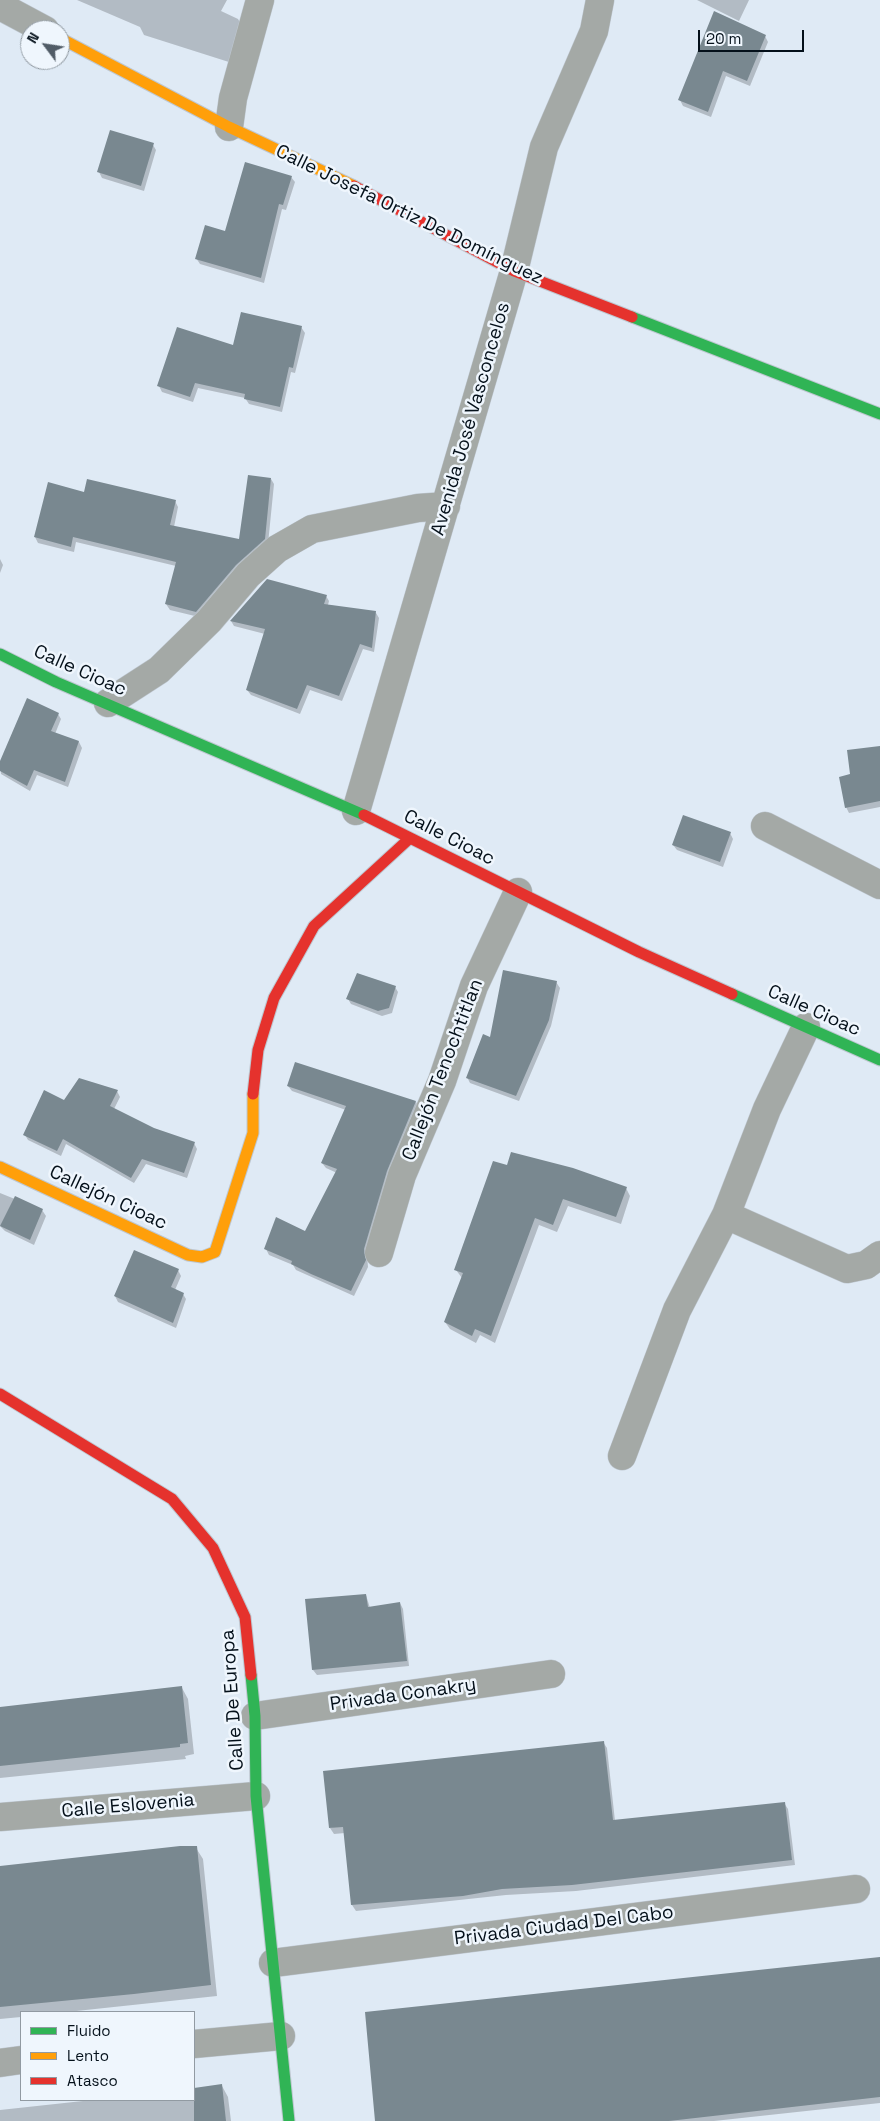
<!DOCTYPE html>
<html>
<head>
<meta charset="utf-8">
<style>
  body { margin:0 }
  #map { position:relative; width:880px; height:2121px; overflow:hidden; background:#dfeaf5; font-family:"Space Grotesk",sans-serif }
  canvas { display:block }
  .legend { position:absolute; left:20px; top:2011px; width:175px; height:90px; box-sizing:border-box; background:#eff6fd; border:1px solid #919aa2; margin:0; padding:6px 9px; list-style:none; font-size:15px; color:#04101a }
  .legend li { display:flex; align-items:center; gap:10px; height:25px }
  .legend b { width:25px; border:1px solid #919aa2 }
  .north { position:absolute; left:20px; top:20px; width:50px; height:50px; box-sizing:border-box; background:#eff6fd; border:1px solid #919aa2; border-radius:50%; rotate:301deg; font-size:14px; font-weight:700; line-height:20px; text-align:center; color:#04101a }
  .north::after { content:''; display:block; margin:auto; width:18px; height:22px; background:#515c67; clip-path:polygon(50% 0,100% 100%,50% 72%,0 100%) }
  .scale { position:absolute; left:698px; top:30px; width:106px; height:22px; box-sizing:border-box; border:2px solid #04101a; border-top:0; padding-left:6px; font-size:15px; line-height:18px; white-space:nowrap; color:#04101a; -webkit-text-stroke:4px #eff6fd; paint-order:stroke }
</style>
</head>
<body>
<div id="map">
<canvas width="880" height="2121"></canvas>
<ul class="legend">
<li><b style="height:6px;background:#30b455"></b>Fluido</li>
<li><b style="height:6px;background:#ff9f0a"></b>Lento</li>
<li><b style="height:6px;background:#e5322d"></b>Atasco</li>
</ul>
<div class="north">N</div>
<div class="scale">20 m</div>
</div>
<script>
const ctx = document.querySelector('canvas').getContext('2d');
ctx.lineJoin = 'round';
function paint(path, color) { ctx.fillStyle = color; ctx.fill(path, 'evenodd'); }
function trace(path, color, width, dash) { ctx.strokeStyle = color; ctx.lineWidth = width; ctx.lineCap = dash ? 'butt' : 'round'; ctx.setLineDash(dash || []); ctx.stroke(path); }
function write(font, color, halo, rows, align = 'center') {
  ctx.font = font + ' "Space Grotesk",sans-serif'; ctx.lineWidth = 5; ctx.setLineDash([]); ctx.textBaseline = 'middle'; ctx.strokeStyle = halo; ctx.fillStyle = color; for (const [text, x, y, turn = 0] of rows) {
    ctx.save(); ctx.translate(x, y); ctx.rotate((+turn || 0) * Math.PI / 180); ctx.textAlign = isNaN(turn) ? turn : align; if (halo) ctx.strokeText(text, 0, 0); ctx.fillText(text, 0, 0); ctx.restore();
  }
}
const shadow = new Path2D(`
  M 77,0 L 227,0 L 221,11 L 238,19 L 242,26 L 232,63 L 144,35 L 140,27 Z
  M 697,0 L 749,0 L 739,21 Z
  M 765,36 L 768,42 L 750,86 L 726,76 L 711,117 L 683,106 L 680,100 Z
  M 153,145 L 156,150 L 144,191 L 102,178 L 99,172 Z
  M 291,177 L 295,182 L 286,210 L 282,209 L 264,283 L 200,264 L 196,258 Z
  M 301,327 L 305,333 L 295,373 L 291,372 L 282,412 L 249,404 L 245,398 L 198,388 L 193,402 L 162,392 L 159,386 L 234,347 Z
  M 271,479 L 274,484 L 268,544 L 199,617 L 170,610 L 166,604 L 176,566 L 76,542 L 74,552 L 38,543 L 35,537 L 85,493 L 175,501 L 178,507 L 174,527 L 240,540 Z
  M 0,559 L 3,565 L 0,573 Z
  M 326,596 L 329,601 L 328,605 L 376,613 L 379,618 L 374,652 L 363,649 L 342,701 L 310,690 L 300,714 L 251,695 L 247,690 L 265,634 L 234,626 L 231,621 Z
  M 58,714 L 61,719 L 55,734 L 79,742 L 82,748 L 68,787 L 37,775 L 30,791 L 1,774 L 0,764 Z
  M 880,748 L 880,807 L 849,813 L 846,807 L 851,775 Z
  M 730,833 L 733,839 L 723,867 L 677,850 L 673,845 Z
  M 556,982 L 560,988 L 551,1026 L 519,1101 L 470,1083 L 467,1077 L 490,1038 Z
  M 395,987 L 398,992 L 392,1013 L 382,1016 L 351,1004 L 348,999 Z
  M 296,1063 L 416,1102 L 419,1108 L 367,1255 L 368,1267 L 354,1296 L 296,1270 L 293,1265 L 269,1255 L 266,1249 L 306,1233 L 337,1173 L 326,1168 L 322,1163 L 346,1110 L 292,1091 L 288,1086 Z
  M 117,1091 L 120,1097 L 114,1109 L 154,1130 L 194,1143 L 197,1149 L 187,1178 L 146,1164 L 134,1183 L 66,1144 L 61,1156 L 28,1140 L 25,1135 L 64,1102 Z
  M 508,1166 L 626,1188 L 630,1196 L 621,1224 L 568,1206 L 557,1232 L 539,1225 L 495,1343 L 480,1335 L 476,1343 L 450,1329 L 445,1322 L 462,1278 L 456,1270 Z
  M 0,1193 L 42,1210 L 46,1216 L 34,1245 L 5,1231 L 0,1226 Z
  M 178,1270 L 181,1276 L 175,1290 L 183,1294 L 186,1299 L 176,1328 L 118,1302 L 115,1296 Z
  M 366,1595 L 370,1608 L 400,1603 L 403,1609 L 409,1666 L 317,1675 L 313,1670 Z
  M 182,1688 L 188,1699 L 194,1754 L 185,1756 L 186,1759 L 0,1778 L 0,1708 Z
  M 603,1742 L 607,1748 L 615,1821 L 784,1803 L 788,1809 L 795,1865 L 576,1891 L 506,1895 L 356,1911 L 352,1905 L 345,1833 L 334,1834 L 330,1828 Z
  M 196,1848 L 203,1859 L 217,1996 L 67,2012 L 21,2012 L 21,2017 L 0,2019 L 0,1868 Z
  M 880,1958 L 880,2103 L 714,2121 L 377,2121 Z
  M 222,2086 L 228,2097 L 231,2121 L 0,2121 L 0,2110 L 92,2100 L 194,2100 L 194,2089 Z`);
const building = new Path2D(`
  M 714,11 L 766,35 L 747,81 L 723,71 L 708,112 L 678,100 Z
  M 110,130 L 154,143 L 141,186 L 97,172 Z
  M 245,162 L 292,176 L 283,205 L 279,204 L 261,278 L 195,259 L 205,225 L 225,231 Z
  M 241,312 L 302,326 L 293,368 L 289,367 L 280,407 L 244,399 L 245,394 L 195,383 L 190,397 L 157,386 L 177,327 L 233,345 Z
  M 248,475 L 271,478 L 265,539 L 236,565 L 196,612 L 165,604 L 176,562 L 73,537 L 71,547 L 34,537 L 48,482 L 84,492 L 87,479 L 176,500 L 170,525 L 239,539 Z
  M 267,579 L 327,595 L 324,604 L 376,611 L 372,648 L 360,644 L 339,696 L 307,685 L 297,709 L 246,690 L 265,629 L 230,621 Z
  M 27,698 L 59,713 L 51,731 L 79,741 L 65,782 L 34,770 L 27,786 L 0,771 L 0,761 Z
  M 880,746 L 880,801 L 845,808 L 839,777 L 850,774 L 847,750 Z
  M 683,815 L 731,832 L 720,862 L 672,845 Z
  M 503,970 L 557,981 L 549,1020 L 516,1096 L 466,1078 L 483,1034 L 490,1037 Z
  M 357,973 L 396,986 L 389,1008 L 378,1011 L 346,999 Z
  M 295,1062 L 416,1101 L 387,1171 L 364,1249 L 366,1260 L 351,1291 L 311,1274 L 291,1264 L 292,1261 L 264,1249 L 276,1217 L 305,1231 L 337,1169 L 321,1163 L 346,1106 L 287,1086 Z
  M 79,1078 L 118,1090 L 110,1106 L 154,1128 L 195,1142 L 184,1173 L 142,1159 L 131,1178 L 63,1139 L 57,1151 L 23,1135 L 44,1090 L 64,1100 Z
  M 511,1152 L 573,1168 L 627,1187 L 616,1217 L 563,1199 L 553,1225 L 535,1218 L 491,1336 L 475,1329 L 472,1336 L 444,1322 L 463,1273 L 454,1270 L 493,1161 L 507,1165 Z
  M 15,1196 L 43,1209 L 30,1240 L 0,1226 Z
  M 134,1250 L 179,1269 L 171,1287 L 184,1293 L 173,1323 L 114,1296 Z
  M 366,1594 L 368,1607 L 400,1602 L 407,1661 L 312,1670 L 305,1599 Z
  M 182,1686 L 188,1743 L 180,1744 L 180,1747 L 0,1766 L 0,1707 Z
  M 604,1741 L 613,1820 L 785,1802 L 792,1860 L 572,1885 L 502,1889 L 463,1896 L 351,1905 L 343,1827 L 329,1828 L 323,1771 Z
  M 180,1846 L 197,1846 L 211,1985 L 134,1994 L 0,2007 L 0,1866 Z
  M 880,1957 L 880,2097 L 669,2121 L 375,2121 L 365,2012 Z
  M 222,2084 L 226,2121 L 194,2121 L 194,2088 Z`);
const street = new Path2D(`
  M 0,6 L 45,30
  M 229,127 L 233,98 L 260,0
  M 108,703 L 159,670 L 209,621 L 248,575 L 277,549 L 312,529 L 418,508 L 446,506
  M 356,811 L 514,271 L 544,147 L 594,31 L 600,0
  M 765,826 L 880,885
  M 726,1215 L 847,1269 L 866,1265 L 880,1255
  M 379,1253 L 402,1175 L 442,1081 L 474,986 L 518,892
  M 622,1456 L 677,1310 L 726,1215 L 767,1109 L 806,1027
  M 255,1716 L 551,1674
  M 0,1817 L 256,1796
  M 273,1963 L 856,1889
  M 194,2044 L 281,2036
  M 0,2063 L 21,2060`);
const fast = new Path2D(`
  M 632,317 L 880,414
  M 0,654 L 56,682 L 364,815
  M 732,994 L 880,1060
  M 251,1675 L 255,1716 L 256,1796 L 289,2121`);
const slow = new Path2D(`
  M 60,38 L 229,127 L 354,186
  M 0,1167 L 188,1255 L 202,1257 L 215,1252 L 253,1133 L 253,1094`);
const jam = new Path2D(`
  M 354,186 L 514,271 L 632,317
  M 364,815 L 639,952 L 732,994
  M 253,1094 L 258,1050 L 274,998 L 314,926 L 410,838
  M 0,1394 L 172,1499 L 213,1548 L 245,1617 L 251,1675`);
const streetNames = [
  ["Calle Josefa Ortiz De Domínguez",409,215,26],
  ["Avenida José Vasconcelos",471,419,-74],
  ["Calle Cioac",80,671,24],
  ["Calle Cioac",449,838,27],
  ["Calle Cioac",814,1011,24],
  ["Callejón Tenochtitlan",443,1070,-69],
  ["Callejón Cioac",108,1198,25],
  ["Privada Conakry",403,1695,-8],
  ["Calle De Europa",233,1700,-94],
  ["Calle Eslovenia",128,1806,-5],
  ["Privada Ciudad Del Cabo",564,1926,-7]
];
paint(shadow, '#0003');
paint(building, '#798890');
trace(street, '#bec7d0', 29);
trace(fast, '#bec7d0', 13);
trace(slow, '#bec7d0', 13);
trace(jam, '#bec7d0', 13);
trace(street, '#a4a9a6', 28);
trace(fast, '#30b455', 11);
trace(slow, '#ff9f0a', 11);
trace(jam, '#e5322d', 11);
write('19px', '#04101a', '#eff6fd', streetNames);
</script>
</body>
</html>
